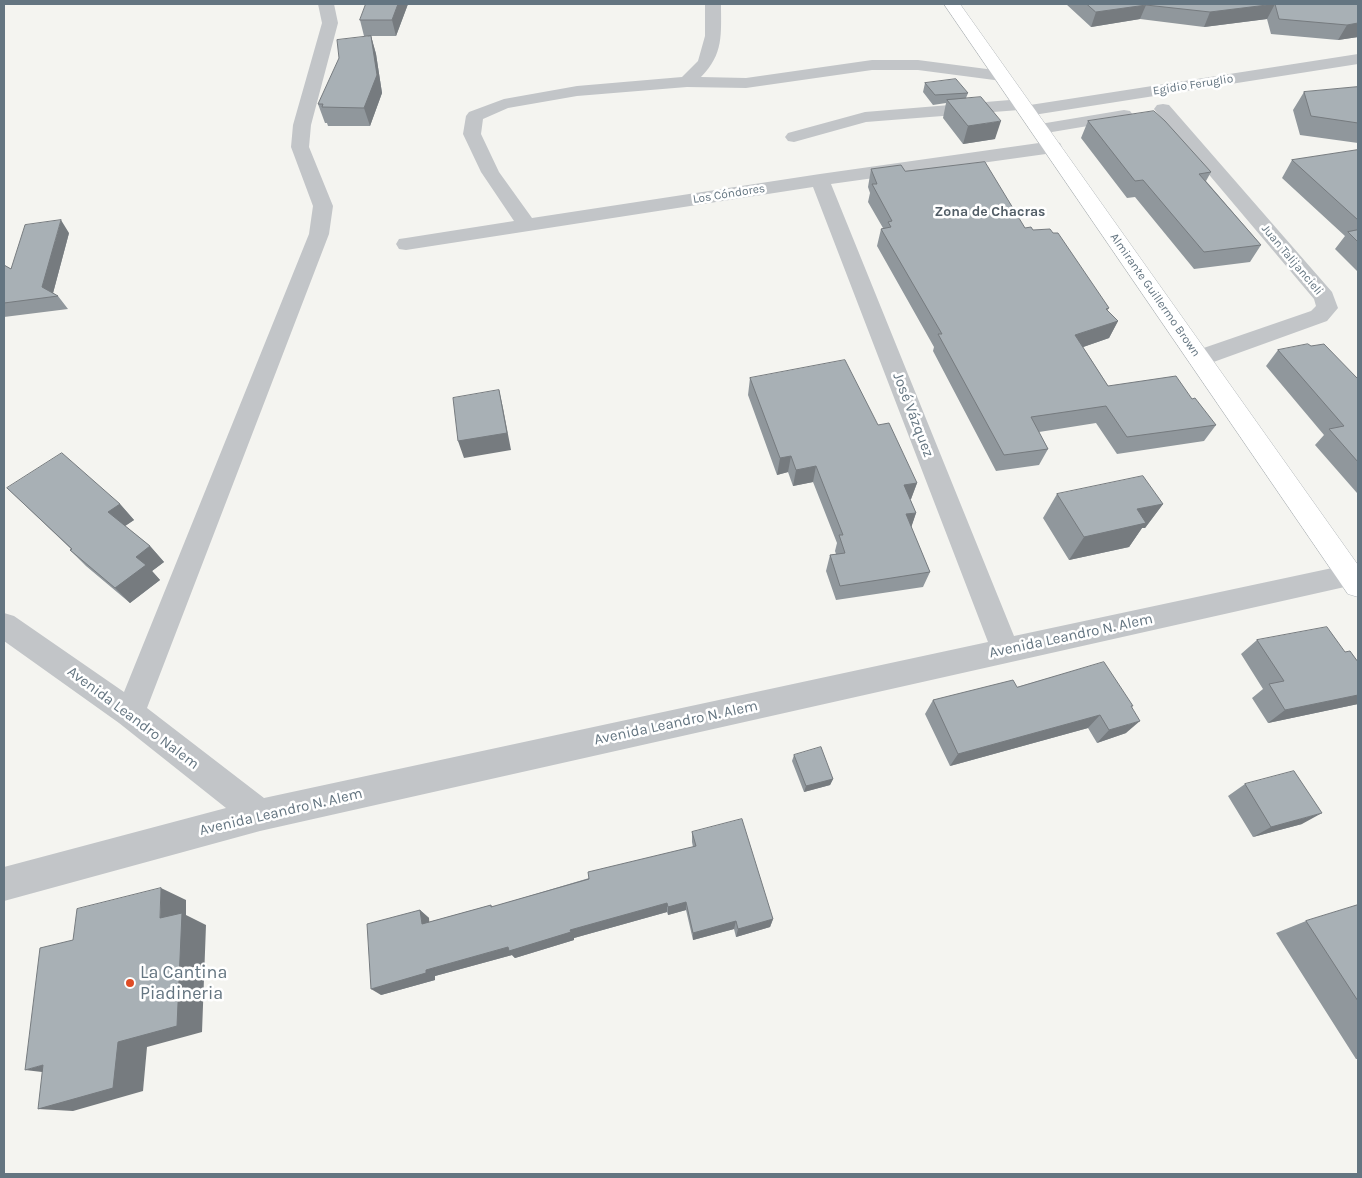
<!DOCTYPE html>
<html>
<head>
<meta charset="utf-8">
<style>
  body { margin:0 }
  #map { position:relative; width:1362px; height:1178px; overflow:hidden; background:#f4f4f0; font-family:Karla,sans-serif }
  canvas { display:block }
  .frame { position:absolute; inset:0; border:5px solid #647581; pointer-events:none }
</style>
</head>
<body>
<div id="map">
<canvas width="1362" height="1178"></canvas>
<div class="frame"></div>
</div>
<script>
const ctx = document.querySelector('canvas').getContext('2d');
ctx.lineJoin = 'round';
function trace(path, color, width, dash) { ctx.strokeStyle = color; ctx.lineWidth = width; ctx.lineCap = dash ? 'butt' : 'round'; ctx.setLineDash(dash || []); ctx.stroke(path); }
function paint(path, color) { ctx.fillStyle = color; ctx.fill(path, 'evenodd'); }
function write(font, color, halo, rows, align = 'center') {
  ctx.font = font + ' Karla,sans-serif'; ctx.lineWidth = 5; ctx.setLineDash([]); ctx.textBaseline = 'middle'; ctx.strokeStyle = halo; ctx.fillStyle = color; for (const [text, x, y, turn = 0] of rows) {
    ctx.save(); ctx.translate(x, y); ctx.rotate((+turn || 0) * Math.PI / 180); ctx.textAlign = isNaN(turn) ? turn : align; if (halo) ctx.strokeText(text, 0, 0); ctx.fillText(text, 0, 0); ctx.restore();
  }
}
const minor = new Path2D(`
  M 318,4 L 334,4 L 338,23 L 311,125 L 309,147 L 333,206 L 329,234 L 147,708 L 264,798 L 988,642 L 813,187 L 406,250 L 399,249 L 396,244 L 399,239 L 406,238 L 514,221 L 481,172 L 463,134 L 466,116 L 469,112 L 504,99 L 577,86 L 682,77 L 698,61 L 705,36 L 705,4 L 721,4 C 721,34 724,54 701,77 L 746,78 L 872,60 L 918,60 L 1002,71 L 1008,72 L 1011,76 L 1008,80 L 1002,81 L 918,70 L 872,70 L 746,88 L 687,87 L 577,96 L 508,108 L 483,119 L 481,134 L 499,172 L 532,218 L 820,174 L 1053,141 L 1060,143 L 1062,147 L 1060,151 L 1053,153 L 831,184 L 1014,636 L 1351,564 L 1358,566 L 1358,584 L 260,831 L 4,901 L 4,867 L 226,808 L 119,723 L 4,641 L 4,613 L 14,616 L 124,692 L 309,234 L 313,206 L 291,147 L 293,125 L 322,23 Z
  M 1358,54 L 1358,64 L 1027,116 L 1021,115 L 1019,110 L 866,122 L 794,142 L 788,141 L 785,137 L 788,133 L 865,112 L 1022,99 L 1028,100 L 1030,105 Z
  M 1163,104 L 1169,105 L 1332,292 L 1338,308 L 1327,321 L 1208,364 L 1200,366 L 1192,364 L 1189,358 L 1192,352 L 1311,311 L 1316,306 L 1314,299 L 1157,113 L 1154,109 L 1157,105 Z
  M 1124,110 L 1130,111 L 1133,115 L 1130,119 L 1040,134 L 1034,133 L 1031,129 L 1034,125 Z`);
const major = new Path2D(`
  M 944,4 L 960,4 L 1358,565 L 1358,597 L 1348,594 Z`);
const wall = new Path2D(`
  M 366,4 L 408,4 L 396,36 L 371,36 L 376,54 L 382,93 L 370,126 L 328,126 L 327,123 L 325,123 L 318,104 L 368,36 L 364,36 L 360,20 Z
  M 1066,4 L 1358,4 L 1358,37 L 1338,40 L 1271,34 L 1267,19 L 1204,27 L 1140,19 L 1091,27 Z
  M 925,83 L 968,93 L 966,98 L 995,139 L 963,144 L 943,118 L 946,103 L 933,105 L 923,92 Z
  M 1358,87 L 1358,143 L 1300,135 L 1293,110 L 1304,92 Z
  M 1088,121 L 1211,172 L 1206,181 L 1261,245 L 1250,262 L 1194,269 L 1135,197 L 1127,198 L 1081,138 Z
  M 1358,150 L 1358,272 L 1335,249 L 1345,236 L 1282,178 L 1292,160 Z
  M 871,169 L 905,171 L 1025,228 L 1033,230 L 1109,308 L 1107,311 L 1118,321 L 1109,338 L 1083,347 L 1108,386 L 1192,399 L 1216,425 L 1204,441 L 1117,454 L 1096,423 L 1039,432 L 1048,449 L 1039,465 L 996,471 L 933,351 L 934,347 L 877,246 L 881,229 L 883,228 L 868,202 L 870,193 L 868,187 Z
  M 69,233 L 53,293 L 58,296 L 68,309 L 4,317 L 4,265 L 11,269 Z
  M 1311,346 L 1358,379 L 1358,492 L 1357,493 L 1315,445 L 1324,435 L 1266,366 L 1278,350 Z
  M 750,378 L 878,425 L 917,483 L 911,499 L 910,499 L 916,513 L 911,527 L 930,572 L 923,587 L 836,600 L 826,571 L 830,555 L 836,554 L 835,551 L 837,543 L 813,482 L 793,486 L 788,472 L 777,475 L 748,395 Z
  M 7,488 L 120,504 L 134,520 L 125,526 L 150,546 L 164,562 L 152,571 L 160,580 L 130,603 L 86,566 L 70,550 L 71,549 Z
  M 1057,494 L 1163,504 L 1145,528 L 1142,528 L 1129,547 L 1069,560 L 1043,518 Z
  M 1257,640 L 1345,652 L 1358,662 L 1358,704 L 1268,723 L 1252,698 L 1263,689 L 1241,654 Z
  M 1017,687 L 1131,707 L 1126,733 L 1097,743 L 1088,728 L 950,766 L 925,714 L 933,700 Z
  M 794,755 L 833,779 L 830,785 L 804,792 L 792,761 Z
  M 1245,784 L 1302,824 L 1253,837 L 1228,796 Z
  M 692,832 L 773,919 L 770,927 L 736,937 L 734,929 L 693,940 L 686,910 L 668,915 L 667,912 L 574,938 L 574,940 L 515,958 L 512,955 L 435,976 L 435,980 L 381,995 L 420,910 L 429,918 L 429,922 L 491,905 L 492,907 L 693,847 L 692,842 Z
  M 1358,905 L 1358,1059 L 1356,1059 L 1276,933 L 1306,921 Z`);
const shadedWall = new Path2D(`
  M 398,4 L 408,4 L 396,36 L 392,20 Z
  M 1275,4 L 1267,19 L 1204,27 L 1210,12 Z
  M 1146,5 L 1140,19 L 1091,27 L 1096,12 Z
  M 1358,23 L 1358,37 L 1338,40 L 1347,25 Z
  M 371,36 L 376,54 L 382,93 L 370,126 L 364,108 Z
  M 1001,121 L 995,139 L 963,144 L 968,126 Z
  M 61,220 L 69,233 L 52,297 L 42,287 Z
  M 1118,321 L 1109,338 L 1066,353 L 1075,335 Z
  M 499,390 L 503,408 L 511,450 L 464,458 L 458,441 Z
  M 791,456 L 788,472 L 777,475 L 780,458 Z
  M 816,466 L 813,482 L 793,486 L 796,470 Z
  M 917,483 L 911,499 L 899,501 L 904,485 Z
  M 120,504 L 134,520 L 122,528 L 108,512 Z
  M 1163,504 L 1145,528 L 1142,528 L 1129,547 L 1069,560 L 1084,537 L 1137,509 Z
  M 916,513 L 911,528 L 906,514 Z
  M 150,546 L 164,562 L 152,571 L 160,580 L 130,603 L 115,588 L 136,557 Z
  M 1358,695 L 1358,704 L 1268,723 L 1285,710 Z
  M 1100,715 L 1088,728 L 950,766 L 958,754 Z
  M 1140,721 L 1126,733 L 1097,743 L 1109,730 Z
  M 833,779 L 830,785 L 804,792 L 806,786 Z
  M 1322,813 L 1302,824 L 1253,837 L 1271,827 Z
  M 161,888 L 186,900 L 186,915 L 206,925 L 202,1032 L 147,1047 L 143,1091 L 73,1111 L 38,1109 L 118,1042 L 160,918 Z
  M 686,902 L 686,910 L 668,915 L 668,907 Z
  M 667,903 L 667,912 L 574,938 L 574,940 L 515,958 L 512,955 L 435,976 L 435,980 L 381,995 L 371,989 L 426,970 Z
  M 420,910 L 429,918 L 430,932 L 422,924 Z
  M 773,919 L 770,927 L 736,937 L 738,929 Z
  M 736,921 L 734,929 L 693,940 L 693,933 Z
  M 43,1065 L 59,1074 L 25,1070 Z`);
const building = new Path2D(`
  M 366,4 L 398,4 L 392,20 L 360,20 Z
  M 1087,4 L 1358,4 L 1358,23 L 1347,25 L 1279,19 L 1275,4 L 1210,12 L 1146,5 L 1096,12 Z
  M 371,36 L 377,75 L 364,108 L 322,107 L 323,104 L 318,104 L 339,58 L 337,40 Z
  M 956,79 L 968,93 L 935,95 L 925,83 Z
  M 1358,87 L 1358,123 L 1311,116 L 1304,92 Z
  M 981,97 L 1001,121 L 968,126 L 947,100 Z
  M 1154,111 L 1165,121 L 1211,172 L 1199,174 L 1261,245 L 1204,252 L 1143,180 L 1135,181 L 1088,121 Z
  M 1358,150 L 1358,220 L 1292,160 Z
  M 985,162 L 1025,228 L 1031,227 L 1033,230 L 1050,229 L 1053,233 L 1058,233 L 1109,308 L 1106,309 L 1118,321 L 1075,335 L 1108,386 L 1176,376 L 1192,399 L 1195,398 L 1216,425 L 1127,437 L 1106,406 L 1031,417 L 1048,449 L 1004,455 L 938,334 L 942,334 L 881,229 L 891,227 L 888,222 L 892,221 L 872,184 L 877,184 L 871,169 L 901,165 L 905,171 Z
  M 61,220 L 42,287 L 58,296 L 4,303 L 4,265 L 11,269 L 25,225 Z
  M 1358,230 L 1358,242 L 1348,232 Z
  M 1308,344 L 1311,346 L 1324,344 L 1358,379 L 1358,462 L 1329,429 L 1344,426 L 1278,350 Z
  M 845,360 L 878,425 L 889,423 L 917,483 L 904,485 L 916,513 L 906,514 L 930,572 L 840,586 L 830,555 L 845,553 L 839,535 L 843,535 L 816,466 L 796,470 L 791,456 L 780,458 L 750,378 Z
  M 499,390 L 507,433 L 458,441 L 453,398 Z
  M 62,453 L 120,504 L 108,512 L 150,546 L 136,557 L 146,565 L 115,588 L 70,550 L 72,549 L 7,488 Z
  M 1143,476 L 1163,504 L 1137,509 L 1146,523 L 1084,537 L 1057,494 Z
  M 1327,627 L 1345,652 L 1350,651 L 1358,662 L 1358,695 L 1285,710 L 1269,684 L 1284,681 L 1257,640 Z
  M 1104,662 L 1133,706 L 1131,706 L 1140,721 L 1109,730 L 1100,715 L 958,754 L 933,700 L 1013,680 L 1017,687 Z
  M 821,747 L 833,779 L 806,786 L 794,755 Z
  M 1294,771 L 1322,813 L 1271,827 L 1245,784 Z
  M 742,819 L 773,919 L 738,929 L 736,921 L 693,933 L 686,902 L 668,907 L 667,903 L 570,930 L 571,932 L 509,951 L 508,947 L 426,970 L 426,973 L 371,989 L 367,924 L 420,910 L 422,924 L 491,905 L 491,907 L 589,879 L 588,872 L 696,846 L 692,832 Z
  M 161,888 L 160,918 L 182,913 L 177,1026 L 118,1042 L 113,1088 L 38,1109 L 43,1065 L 25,1070 L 40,948 L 73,940 L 77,909 Z
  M 1358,905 L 1358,1001 L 1306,921 Z`);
const markers = [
  [130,983,5,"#df4c25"]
];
const farStreetnames = [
  ["Egidio Feruglio",1193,85,-9],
  ["Los Cóndores",729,194,-9],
  ["Juan Talijancieli",1292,260,50],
  ["Almirante Guillermo Brown",1155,295,55]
];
const farNeighbourhoodnames = [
  ["Zona de Chacras",990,212]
];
const streetNames = [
  ["José Vázquez",913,415,69],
  ["Avenida Leandro N. Alem",1071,636,-12],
  ["Avenida Leandro Nalem",133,718,37],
  ["Avenida Leandro N. Alem",676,723,-12],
  ["Avenida Leandro N. Alem",281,812,-13]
];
const nearPoinames = [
  ["La Cantina",140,973],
  ["Piadineria",140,994]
];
trace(major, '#b2b7ba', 1);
paint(minor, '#c2c5c8');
paint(major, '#fff');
paint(wall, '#90979c');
paint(shadedWall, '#767b7f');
paint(building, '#a8b0b5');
trace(building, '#767b7f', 1);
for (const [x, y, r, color] of markers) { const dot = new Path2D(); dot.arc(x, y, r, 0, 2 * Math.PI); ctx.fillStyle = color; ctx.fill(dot); trace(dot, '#fff', 2); }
write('12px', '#647581', '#fff', farStreetnames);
write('bold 14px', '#515d66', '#fff', farNeighbourhoodnames);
write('15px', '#647581', '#fff', streetNames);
write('18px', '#647581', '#fff', nearPoinames, 'left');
</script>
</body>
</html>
